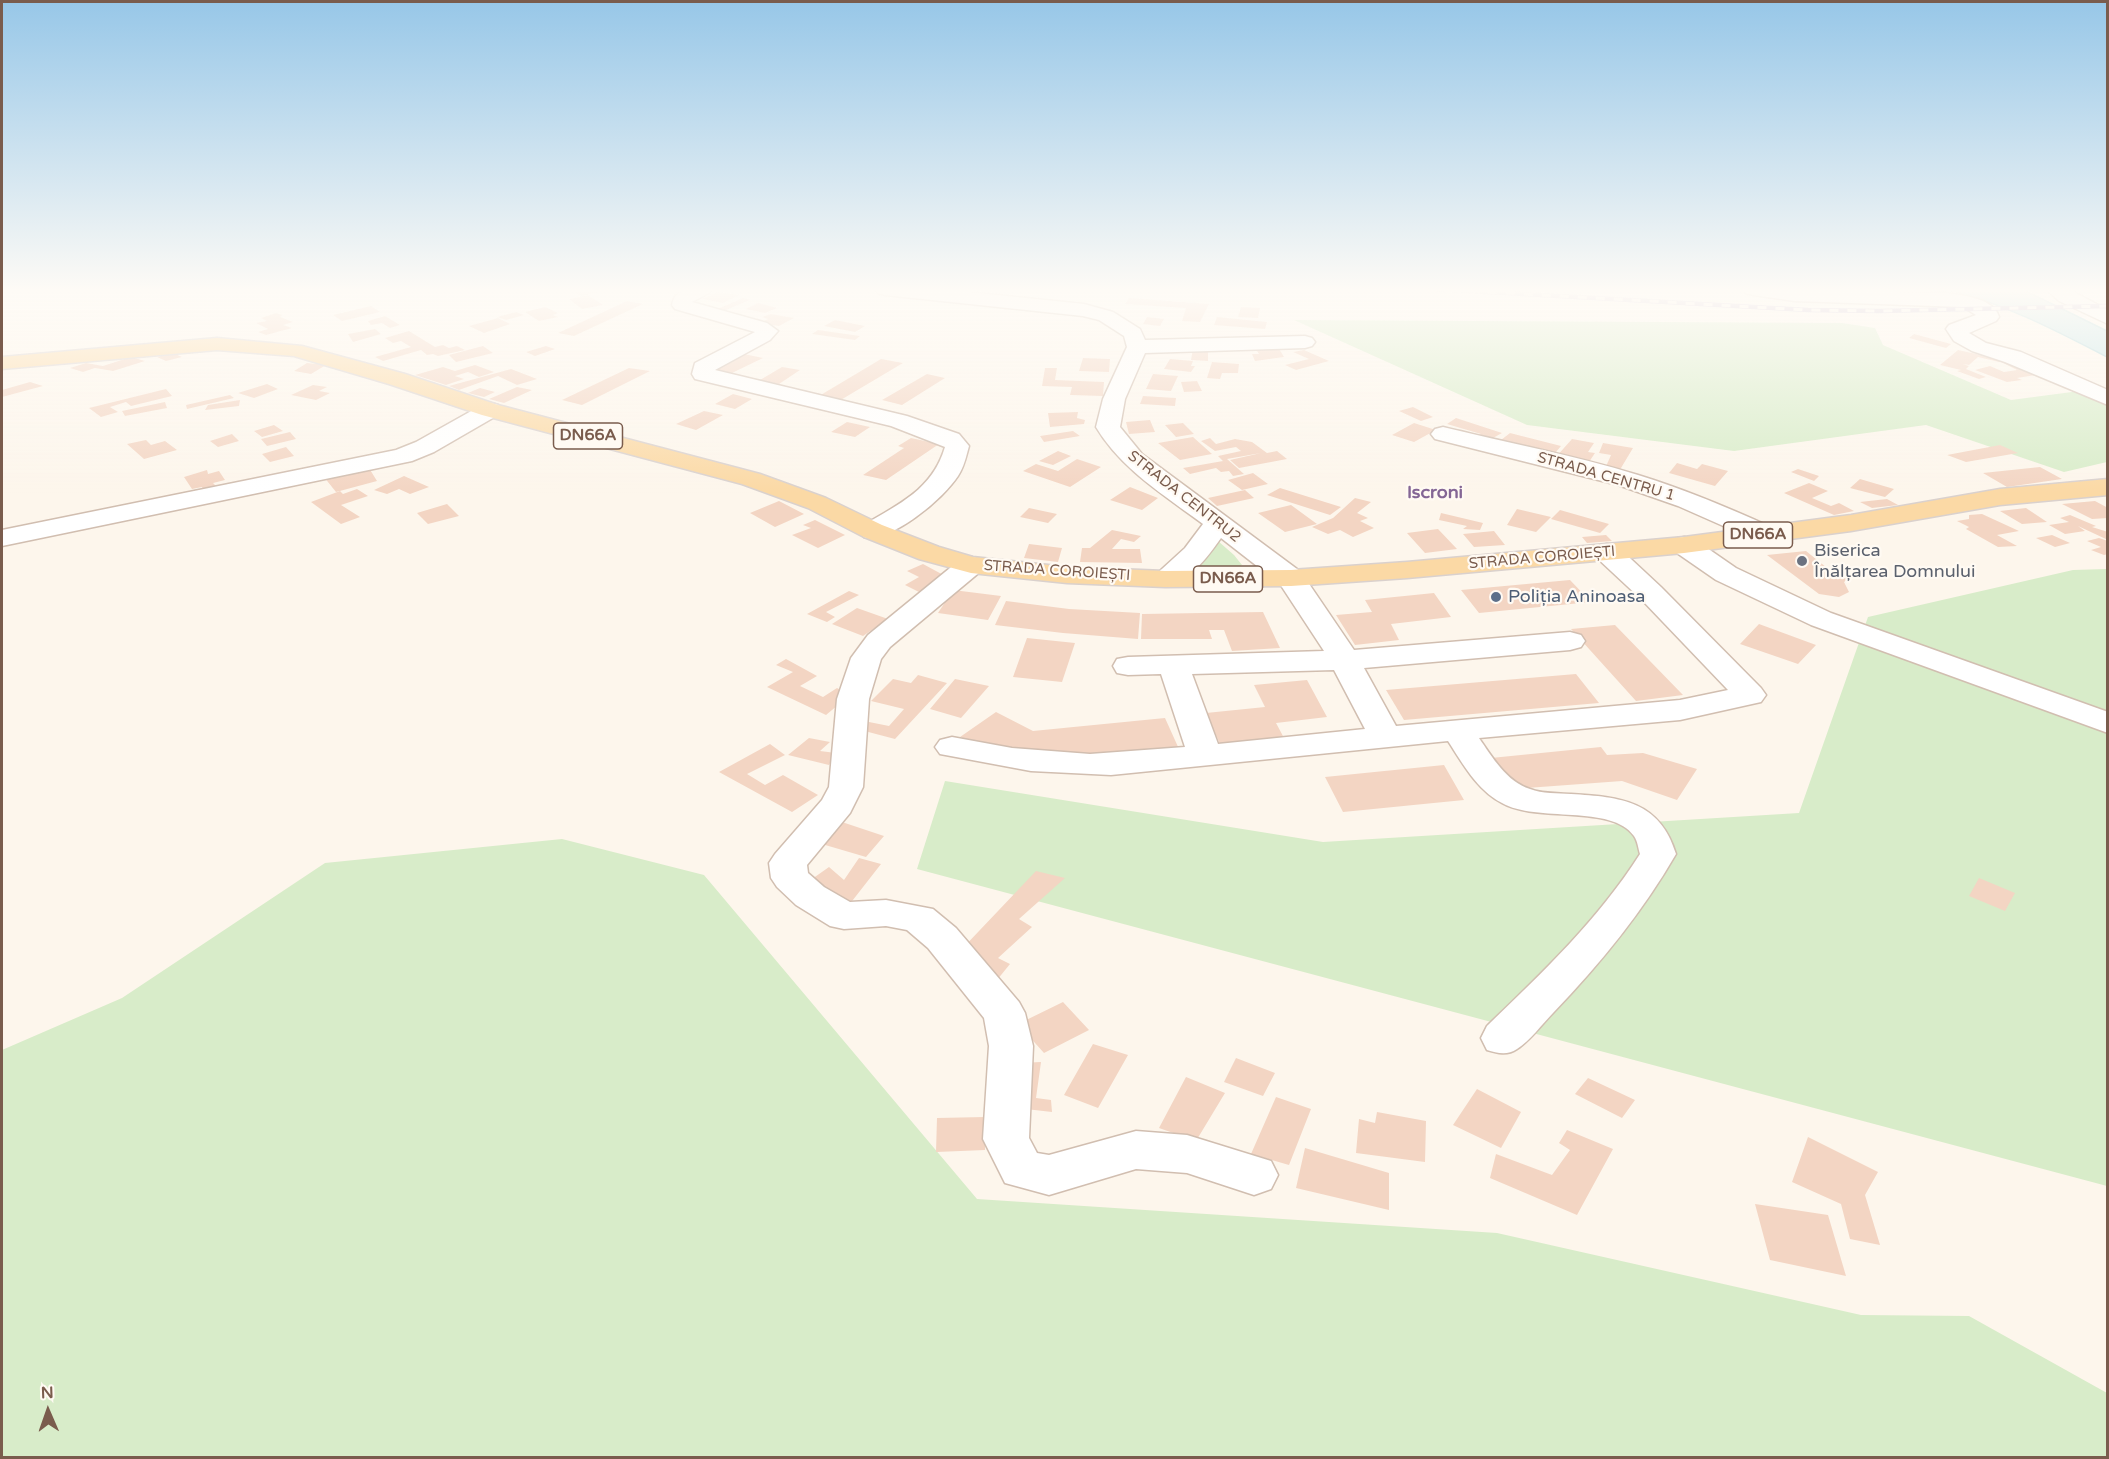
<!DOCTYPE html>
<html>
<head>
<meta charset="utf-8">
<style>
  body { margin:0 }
  #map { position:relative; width:2109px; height:1459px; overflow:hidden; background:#fdf6ec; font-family:"Varela Round",sans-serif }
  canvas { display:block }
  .frame { position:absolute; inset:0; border:3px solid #7a5c4d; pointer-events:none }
  .north { position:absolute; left:18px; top:1381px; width:60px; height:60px; -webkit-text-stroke:4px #fffaf3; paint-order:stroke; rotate:358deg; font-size:16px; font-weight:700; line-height:24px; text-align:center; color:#7a5c4d }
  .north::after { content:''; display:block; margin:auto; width:21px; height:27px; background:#7a5c4d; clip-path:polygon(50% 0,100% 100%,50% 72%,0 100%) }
</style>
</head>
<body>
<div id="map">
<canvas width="2109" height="1459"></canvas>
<div class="frame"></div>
<div class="north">N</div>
</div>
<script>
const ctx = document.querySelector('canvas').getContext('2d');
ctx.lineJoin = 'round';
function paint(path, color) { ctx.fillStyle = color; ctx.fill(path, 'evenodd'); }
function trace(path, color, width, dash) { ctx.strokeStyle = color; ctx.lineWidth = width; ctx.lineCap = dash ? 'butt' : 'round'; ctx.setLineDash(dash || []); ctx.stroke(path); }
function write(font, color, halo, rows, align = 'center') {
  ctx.font = font + ' "Varela Round",sans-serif'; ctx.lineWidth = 4.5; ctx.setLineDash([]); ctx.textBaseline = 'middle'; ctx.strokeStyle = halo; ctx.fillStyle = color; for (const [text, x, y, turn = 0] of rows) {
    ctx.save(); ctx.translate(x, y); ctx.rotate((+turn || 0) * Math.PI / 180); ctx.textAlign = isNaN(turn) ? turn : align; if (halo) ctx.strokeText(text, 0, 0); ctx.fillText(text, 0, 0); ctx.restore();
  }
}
const green = new Path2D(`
  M 1294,320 L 1842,323 L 1875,328 L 1883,345 L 2011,400 L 2079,391 L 2107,403 L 2107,462 L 2064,472 L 1926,425 L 1734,451 L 1527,425 Z
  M 1218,541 L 1234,555 L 1242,565 L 1236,568 L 1190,566 Z
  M 2107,569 L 2107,1186 L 917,869 L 945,781 L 1323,842 L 1799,813 L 1868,617 L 2073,570 Z
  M 562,839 L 704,875 L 977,1199 L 1497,1233 L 1861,1315 L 1969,1316 L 2107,1393 L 2107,1457 L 2,1457 L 2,1050 L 122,998 L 325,863 Z`);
const water = new Path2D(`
  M 1945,289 L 2014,289 L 2030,293 L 2107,331 L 2107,357 C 2055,330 2003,303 1945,289 Z`);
const building = new Path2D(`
  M 567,289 L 607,289 L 607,290 L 582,296 Z
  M 718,292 L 739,295 L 723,303 L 702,299 Z
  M 588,295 L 603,305 L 582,309 L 569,299 Z
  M 743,298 L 750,300 L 721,312 L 715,310 Z
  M 1129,298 L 1209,304 L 1200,322 L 1182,321 L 1186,308 L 1125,304 Z
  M 627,301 L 643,304 L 574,336 L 558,333 Z
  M 758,303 L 777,308 L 765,313 L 746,309 Z
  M 371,306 L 380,312 L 342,321 L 333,315 Z
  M 545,307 L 558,313 L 553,315 L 558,317 L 539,321 L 525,312 Z
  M 1241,307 L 1260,308 L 1258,318 L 1238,317 Z
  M 516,312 L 524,315 L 506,320 L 497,317 Z
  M 276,313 L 282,315 L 280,317 L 293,322 L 283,325 L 292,328 L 266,335 L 258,332 L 268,329 L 256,323 L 267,321 L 261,318 Z
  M 771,314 L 794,318 L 779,326 L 759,323 L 768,319 L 762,317 Z
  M 385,316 L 400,325 L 390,328 L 382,323 L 371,325 L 368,321 Z
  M 1147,317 L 1164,319 L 1160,326 L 1143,324 Z
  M 1217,317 L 1267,322 L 1265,329 L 1214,325 Z
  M 498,318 L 510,324 L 484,333 L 469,326 Z
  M 835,320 L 865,326 L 855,332 L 824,326 Z
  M 375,329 L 381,334 L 353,342 L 348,334 Z
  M 818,330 L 860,336 L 855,340 L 812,334 Z
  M 409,331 L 435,347 L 443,345 L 449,348 L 457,346 L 465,350 L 438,356 L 433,354 L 427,355 L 421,350 L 383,361 L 375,357 L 411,347 L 401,341 L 393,343 L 385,338 Z
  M 1914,334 L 1951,344 L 1946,348 L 1909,338 Z
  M 483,346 L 493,353 L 456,362 L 449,355 Z
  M 546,346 L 555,349 L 535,356 L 526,352 Z
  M 1278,347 L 1284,357 L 1255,361 L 1252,354 L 1259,354 L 1255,348 Z
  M 1193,348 L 1208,349 L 1208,361 L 1191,360 Z
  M 1304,350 L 1329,361 L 1296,370 L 1285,365 L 1309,359 L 1293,352 Z
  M 1958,350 L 2004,360 L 1999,362 L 1978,357 L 1969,365 L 1963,364 L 1969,366 L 1966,369 L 1986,377 L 1979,379 L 1957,371 L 1961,370 L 1940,365 Z
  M 173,353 L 182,357 L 166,361 L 157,357 Z
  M 744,354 L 763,358 L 732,373 L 712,369 Z
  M 131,357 L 145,361 L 113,371 L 95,368 L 83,372 L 70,368 L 86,363 L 103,366 Z
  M 1083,358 L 1110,359 L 1109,372 L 1079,371 Z
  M 881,359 L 903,363 L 839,401 L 819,396 Z
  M 1170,359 L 1193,361 L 1191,366 L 1195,366 L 1191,372 L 1164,369 Z
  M 2011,360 L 2042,374 L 2017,378 L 2022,380 L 2007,382 L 1975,370 L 1990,366 L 2004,372 L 2017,370 L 2001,362 Z
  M 1212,362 L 1239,364 L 1238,373 L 1222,373 L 1220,379 L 1207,378 Z
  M 307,363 L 326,365 L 311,374 L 294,371 Z
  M 475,365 L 494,372 L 479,377 L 468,372 L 455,376 L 464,379 L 446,385 L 415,375 L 443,367 L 455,371 Z
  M 782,367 L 800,370 L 779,384 L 760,380 Z
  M 629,368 L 650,371 L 582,405 L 562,400 Z
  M 1045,368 L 1057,368 L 1055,380 L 1104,382 L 1103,396 L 1070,395 L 1072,387 L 1042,386 Z
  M 511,369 L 537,379 L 517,385 L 498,376 L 459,390 L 449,386 Z
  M 927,374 L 945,378 L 902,405 L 882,400 Z
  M 1153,374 L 1178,376 L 1171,391 L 1146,389 Z
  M 1197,381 L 1202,391 L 1184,392 L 1181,382 Z
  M 30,382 L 43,386 L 2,397 L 2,390 Z
  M 267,384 L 278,389 L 254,398 L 238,393 Z
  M 313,385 L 327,387 L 319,391 L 330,393 L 316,400 L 291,395 Z
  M 517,387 L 532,390 L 504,403 L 489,399 Z
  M 480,388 L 495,392 L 484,397 L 468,393 Z
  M 166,389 L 172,396 L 131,406 L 126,402 L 110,407 L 118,412 L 101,417 L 89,408 Z
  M 733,394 L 752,399 L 735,409 L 715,404 Z
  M 230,395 L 234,398 L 187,409 L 186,405 Z
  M 1143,396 L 1176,398 L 1175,406 L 1140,404 Z
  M 240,400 L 239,406 L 205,410 L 208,405 Z
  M 165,402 L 167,408 L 125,416 L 122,411 Z
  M 1413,407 L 1433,417 L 1421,421 L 1399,411 Z
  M 704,411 L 723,415 L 696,430 L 676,424 Z
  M 1078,412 L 1077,418 L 1085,420 L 1084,424 L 1050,427 L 1048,413 Z
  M 1456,418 L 1502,433 L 1484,443 L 1472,439 L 1481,434 L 1447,424 Z
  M 1150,420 L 1155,432 L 1129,434 L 1126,422 Z
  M 847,422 L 870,427 L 855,437 L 831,432 Z
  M 1183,423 L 1194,434 L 1176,437 L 1165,425 Z
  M 1414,423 L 1436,430 L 1414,442 L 1392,435 Z
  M 274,425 L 283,431 L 262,437 L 254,431 Z
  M 1073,431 L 1080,436 L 1044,442 L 1040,436 Z
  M 290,432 L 296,439 L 267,446 L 261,439 Z
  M 1510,433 L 1561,446 L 1551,458 L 1537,449 L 1501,440 Z
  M 232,434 L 239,441 L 218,447 L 210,441 Z
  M 1193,437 L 1212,454 L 1180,460 L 1158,443 Z
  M 911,438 L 939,444 L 886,480 L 863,475 L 904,448 L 898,446 Z
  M 1210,438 L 1216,444 L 1235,439 L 1252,442 L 1267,453 L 1277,451 L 1287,459 L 1239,468 L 1230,460 L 1261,453 L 1227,459 L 1244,474 L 1233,476 L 1229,471 L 1221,472 L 1216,468 L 1190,474 L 1183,468 L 1223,461 L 1218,456 L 1241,451 L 1236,447 L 1215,451 L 1201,441 Z
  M 1572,439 L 1594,443 L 1588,452 L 1595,453 L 1587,465 L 1555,458 Z
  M 146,440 L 151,445 L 165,441 L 177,450 L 144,459 L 127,444 Z
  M 1603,443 L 1633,448 L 1618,473 L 1604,471 L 1611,455 L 1599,453 Z
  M 2000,445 L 2018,453 L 1966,462 L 1947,455 Z
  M 286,447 L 294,456 L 270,462 L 262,454 Z
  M 1058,451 L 1071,456 L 1053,465 L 1039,461 Z
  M 1077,459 L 1101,467 L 1070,487 L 1023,471 L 1036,464 L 1058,471 Z
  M 1677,463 L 1697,469 L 1702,464 L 1728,471 L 1715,486 L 1669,473 Z
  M 2040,467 L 2062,479 L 2007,487 L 1983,473 Z
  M 369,468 L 377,481 L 336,492 L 324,477 Z
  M 1798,469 L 1819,476 L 1814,481 L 1791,472 Z
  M 207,470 L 208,474 L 219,471 L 225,480 L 213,483 L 216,486 L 230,483 L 233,486 L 204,493 L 202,487 L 192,489 L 184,477 Z
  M 1253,473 L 1268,484 L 1242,490 L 1228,480 Z
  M 404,476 L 429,487 L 410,494 L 399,489 L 387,494 L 374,490 Z
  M 1860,479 L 1894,489 L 1885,497 L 1850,488 Z
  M 1809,483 L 1828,491 L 1812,498 L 1831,506 L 1839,503 L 1854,511 L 1834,515 L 1784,493 Z
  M 1130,487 L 1158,498 L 1142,510 L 1110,500 Z
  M 1280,488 L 1341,507 L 1330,515 L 1267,495 Z
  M 357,489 L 368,496 L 341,505 L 360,517 L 341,524 L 311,502 L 340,491 L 343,494 Z
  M 1245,490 L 1254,498 L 1217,506 L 1208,498 Z
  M 1355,498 L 1371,502 L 1357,513 L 1368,518 L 1360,521 L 1374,528 L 1353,537 L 1340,530 L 1328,534 L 1312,527 L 1333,518 Z
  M 1887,499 L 1898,505 L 1872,508 L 1860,502 Z
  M 779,501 L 804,514 L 775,527 L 750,513 Z
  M 2095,501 L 2108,508 L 2108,518 L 2092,519 L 2062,504 Z
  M 447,504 L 459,516 L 428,524 L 417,513 Z
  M 1291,505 L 1317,524 L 1285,532 L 1258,513 Z
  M 1029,508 L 1057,514 L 1048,523 L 1020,517 Z
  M 2026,508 L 2047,522 L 2022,524 L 2000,511 Z
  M 1517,509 L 1551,517 L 1536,532 L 1507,525 Z
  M 1560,510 L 1609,524 L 1600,533 L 1551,519 Z
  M 1441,513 L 1483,523 L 1480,530 L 1463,529 L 1467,526 L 1439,520 Z
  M 1982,514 L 2019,531 L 1997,535 L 2017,546 L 1998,547 L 1966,529 L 1969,527 L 1957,521 L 1969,519 L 1969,515 Z
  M 2070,515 L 2096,526 L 2092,527 L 2108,532 L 2108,540 L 2078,526 L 2085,531 L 2065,534 L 2049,525 L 2069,522 L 2060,518 Z
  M 815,520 L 845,535 L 818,548 L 792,535 L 811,528 L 803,525 Z
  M 1438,529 L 1457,549 L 1425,553 L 1407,533 Z
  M 1112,530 L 1141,536 L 1134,542 L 1121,539 L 1112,549 L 1140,549 L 1142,563 L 1080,562 L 1082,548 L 1090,548 Z
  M 1494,531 L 1505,545 L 1474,547 L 1463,534 Z
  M 1606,535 L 1612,541 L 1587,543 L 1582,537 Z
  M 2052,535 L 2070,543 L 2055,547 L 2036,538 Z
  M 2099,538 L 2108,541 L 2108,554 L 2104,555 L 2091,550 L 2101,547 L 2087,541 Z
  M 1029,544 L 1062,548 L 1058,562 L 1024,558 Z
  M 1806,551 L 1832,572 L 1844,574 L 1848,579 L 1844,582 L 1849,592 L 1839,597 L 1819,594 L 1767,555 Z
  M 923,564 L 949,578 L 921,593 L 905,585 L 919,577 L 907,571 Z
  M 1570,580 L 1591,602 L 1479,613 L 1461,590 Z
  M 953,590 L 1001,596 L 988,620 L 938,613 Z
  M 849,591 L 859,595 L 826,612 L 835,617 L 827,622 L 807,614 Z
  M 1434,593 L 1451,617 L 1391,624 L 1399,640 L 1355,645 L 1336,615 L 1372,612 L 1365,600 Z
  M 1006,601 L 1069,609 L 1140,613 L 1138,639 L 1063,633 L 995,625 Z
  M 857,608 L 888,619 L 863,636 L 832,624 Z
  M 1263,612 L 1280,648 L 1232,651 L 1224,630 L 1209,630 L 1212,639 L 1141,639 L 1142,614 Z
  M 1759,624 L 1816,645 L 1798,664 L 1740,644 Z
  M 1615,625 L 1683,695 L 1636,701 L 1571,629 Z
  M 1027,638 L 1075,643 L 1062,682 L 1013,677 Z
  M 786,659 L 817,676 L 800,686 L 823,697 L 837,688 L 850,695 L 826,715 L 767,687 L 793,672 L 776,665 Z
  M 1576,674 L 1599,703 L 1404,720 L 1386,690 Z
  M 918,675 L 947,683 L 895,739 L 857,729 L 864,721 L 889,726 L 904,709 L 871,701 L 893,679 L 911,683 Z
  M 955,679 L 989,686 L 961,718 L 930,709 Z
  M 1307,680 L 1327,717 L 1276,723 L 1284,738 L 1220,744 L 1206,713 L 1265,707 L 1254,685 Z
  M 996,712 L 1033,731 L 1165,718 L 1179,749 L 1060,759 L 1005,753 L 960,737 Z
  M 809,738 L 830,742 L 820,751 L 836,753 L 829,765 L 788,755 Z
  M 770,744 L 785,755 L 747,774 L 765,785 L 783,775 L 818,795 L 792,812 L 719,772 Z
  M 1601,747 L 1607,755 L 1643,753 L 1697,769 L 1677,800 L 1622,781 L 1513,789 L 1491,758 Z
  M 1444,765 L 1464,800 L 1343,812 L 1325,777 Z
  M 836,820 L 884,836 L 866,857 L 815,842 Z
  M 859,858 L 881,864 L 849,905 L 812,879 L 829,867 L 844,880 Z
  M 1036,871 L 1065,878 L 1019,919 L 1032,927 L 998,958 L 1010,964 L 997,980 L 960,951 Z
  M 1979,878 L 2015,893 L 2005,911 L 1969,896 Z
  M 1063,1002 L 1089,1030 L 1044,1053 L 1018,1024 Z
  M 1093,1044 L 1128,1055 L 1098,1108 L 1064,1095 Z
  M 1236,1058 L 1275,1073 L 1263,1096 L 1224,1082 Z
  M 1041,1062 L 1036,1098 L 1051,1100 L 1052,1112 L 1017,1108 L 1019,1063 Z
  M 1186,1077 L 1225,1093 L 1196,1141 L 1159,1128 Z
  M 1588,1078 L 1635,1100 L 1622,1118 L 1575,1094 Z
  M 1477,1089 L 1521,1112 L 1501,1148 L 1453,1125 Z
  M 1276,1097 L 1311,1109 L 1289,1165 L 1251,1154 Z
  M 1377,1112 L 1426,1121 L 1425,1162 L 1356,1153 L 1359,1119 L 1375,1123 Z
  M 985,1117 L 985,1150 L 936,1152 L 937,1118 Z
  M 1567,1130 L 1613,1149 L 1577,1215 L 1490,1178 L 1496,1154 L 1552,1175 L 1570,1150 L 1559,1143 Z
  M 1808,1137 L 1878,1172 L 1865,1195 L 1880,1245 L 1850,1239 L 1841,1204 L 1792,1182 Z
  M 1305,1148 L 1389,1173 L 1389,1210 L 1296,1188 Z
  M 1755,1204 L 1828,1215 L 1846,1276 L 1770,1260 Z`);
const minor = new Path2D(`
  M 687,289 L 711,289 L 709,293 L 692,302 L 767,323 L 778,331 L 770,340 L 715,370 L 907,416 L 959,434 L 969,446 C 966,457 964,467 958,476 C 943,499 891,543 864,537 L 860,531 L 864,525 C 899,504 933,489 945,447 L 891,426 L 695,379 L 692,374 L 695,363 L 755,332 L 675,309 L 672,305 C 674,295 678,293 687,289 Z
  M 876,289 L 939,289 L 1084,304 L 1113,312 L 1140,329 L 1145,340 L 1305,336 L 1312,338 L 1315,342 L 1312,346 L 1305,348 L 1145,353 L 1125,399 L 1120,427 L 1142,454 L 1301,572 L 1354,650 L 1570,632 L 1581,635 L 1585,641 L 1581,647 L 1570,650 L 1364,668 L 1396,726 L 1680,700 L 1728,690 L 1641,599 L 1597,558 L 1593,552 L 1597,546 L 1607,544 L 1617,546 L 1661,587 L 1761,688 L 1766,695 L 1761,702 L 1680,720 L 1479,738 C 1492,757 1507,782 1530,789 C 1542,794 1558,793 1571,794 C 1621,797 1660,801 1676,854 C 1642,913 1600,964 1553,1013 C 1542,1024 1530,1041 1517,1049 C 1507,1056 1497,1053 1487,1050 L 1481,1038 L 1487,1026 C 1542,973 1598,920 1640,854 C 1638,848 1638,842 1634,836 C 1612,804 1536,823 1502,803 C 1477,790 1463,764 1448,741 L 1111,775 L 1031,771 L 940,754 L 935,747 L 940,740 L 952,737 L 1012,748 L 1090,754 L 1185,747 L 1161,674 L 1128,675 L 1117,673 L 1113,666 L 1117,659 L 1128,657 L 1324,651 L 1280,584 L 1221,538 C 1207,558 1182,592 1155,585 L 1151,579 L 1185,548 L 1203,524 C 1164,495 1121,469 1096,427 L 1103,399 L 1127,347 L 1124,336 L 1099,320 L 1083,316 L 885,295 L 878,293 ZM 1334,670 L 1365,729 L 1218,744 L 1192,674 Z
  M 1743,289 L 1945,293 C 1962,295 1994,298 1999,317 L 1996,321 L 1969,333 L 1986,343 L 2021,352 L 2108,390 L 2108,405 L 2005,362 L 1972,351 L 1954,341 L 1946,329 L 1949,325 L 1976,315 L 1963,307 L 1795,301 L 1753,295 L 1746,293 Z
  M 2046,289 L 2068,289 L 2108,310 L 2108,324 L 2059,301 Z
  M 490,403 L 498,405 L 501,410 L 498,415 L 434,452 L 412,461 L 2,546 L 2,530 L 396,450 L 416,442 L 482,405 Z
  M 1443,427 C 1508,443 1574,455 1638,475 C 1684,489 1729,508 1773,528 L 1777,534 L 1773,540 L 1764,542 L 1755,540 L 1678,506 L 1618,485 L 1435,439 L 1431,434 L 1435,429 Z
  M 1684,537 L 1694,539 L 1736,568 L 1831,613 L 2108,712 L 2108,733 L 1811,625 L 1716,580 L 1674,551 L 1670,545 L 1674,539 Z
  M 971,557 L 981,559 L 985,565 L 981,571 L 890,647 L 881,659 L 869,699 L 863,787 L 850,813 L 807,865 L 808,873 L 824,887 L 850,902 L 886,900 L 933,909 L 956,928 L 1019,1002 L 1025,1013 L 1033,1046 L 1029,1138 L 1037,1153 L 1049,1155 L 1136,1131 L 1187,1135 L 1271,1161 L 1278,1175 L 1271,1189 L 1254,1195 L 1187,1173 L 1136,1169 L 1049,1195 L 1005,1183 L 983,1139 L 989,1046 L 984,1018 L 928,948 L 907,930 L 886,926 L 844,929 L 830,926 L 796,905 L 777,887 L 771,878 L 769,863 L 775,854 L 822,800 L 829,787 L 837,699 L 851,658 L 868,635 L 961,559 Z`);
const major = new Path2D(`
  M 217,338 L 302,346 L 405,374 L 498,405 L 760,474 L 826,498 L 882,525 L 939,547 L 973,557 L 1067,567 L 1165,571 L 1291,570 L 1407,562 L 1684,537 L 1851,515 L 2000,489 L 2108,479 L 2108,495 L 2000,505 L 1851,531 L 1684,553 L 1407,578 L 1291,586 L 1165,587 L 1067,583 L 971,573 L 919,559 L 864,537 L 808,508 L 742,484 L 482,415 L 389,384 L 294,356 L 217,350 L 2,369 L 2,357 Z`);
const rail = new Path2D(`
  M 1434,289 L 1808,310 L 1879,311 L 2108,306`);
const markers = [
  [1802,561,6,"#6b7280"],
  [1496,597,6,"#5c6f8a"]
];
const farStreetnames = [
  ["STRADA CENTRU 1",1606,477,16],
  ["STRADA CENTRU2",1184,497,38],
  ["STRADA COROIEȘTI",1542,558,-5],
  ["STRADA COROIEȘTI",1057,571,4]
];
const shields = [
  [588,436,69],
  [1758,535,69],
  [1228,579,69]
];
const shieldNames = [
  ["DN66A",588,436],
  ["DN66A",1758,535],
  ["DN66A",1228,579]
];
const farQuarternames = [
  ["Iscroni",1435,493]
];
const worshipNames = [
  ["Biserica",1814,551],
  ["Înălțarea Domnului",1814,572]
];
const serviceNames = [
  ["Poliția Aninoasa",1508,597]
];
paint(green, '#d8ecc9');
paint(water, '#bfe3e8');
trace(water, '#a5d3da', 1.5);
paint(building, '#f3d5c3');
trace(minor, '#d1beb0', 3);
trace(major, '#dad1cd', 3);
paint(minor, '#fff');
paint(major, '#fbd9a5');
trace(rail, '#b9a8c9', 4.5);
trace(rail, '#fffaf3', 3, [9]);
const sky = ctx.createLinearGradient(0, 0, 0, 493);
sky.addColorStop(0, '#97c7e8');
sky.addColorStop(0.59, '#fefbf6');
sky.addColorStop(1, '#fefbf600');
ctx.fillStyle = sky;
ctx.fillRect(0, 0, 2109, 493);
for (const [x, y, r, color] of markers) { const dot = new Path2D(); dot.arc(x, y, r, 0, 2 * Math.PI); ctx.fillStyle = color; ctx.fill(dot); trace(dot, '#fffaf3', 2); }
write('15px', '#7a5c4d', '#fffaf3', farStreetnames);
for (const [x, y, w] of shields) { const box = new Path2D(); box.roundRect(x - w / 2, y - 13, w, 26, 4.5); ctx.fillStyle = '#fffaf3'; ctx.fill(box); trace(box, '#7a5c4d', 1.5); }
write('bold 16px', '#7a5c4d', null, shieldNames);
write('bold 18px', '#846695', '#fffaf3', farQuarternames);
write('18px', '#5b616d', '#fffaf3', worshipNames, 'left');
write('18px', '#4e5e75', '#fffaf3', serviceNames, 'left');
</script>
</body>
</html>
